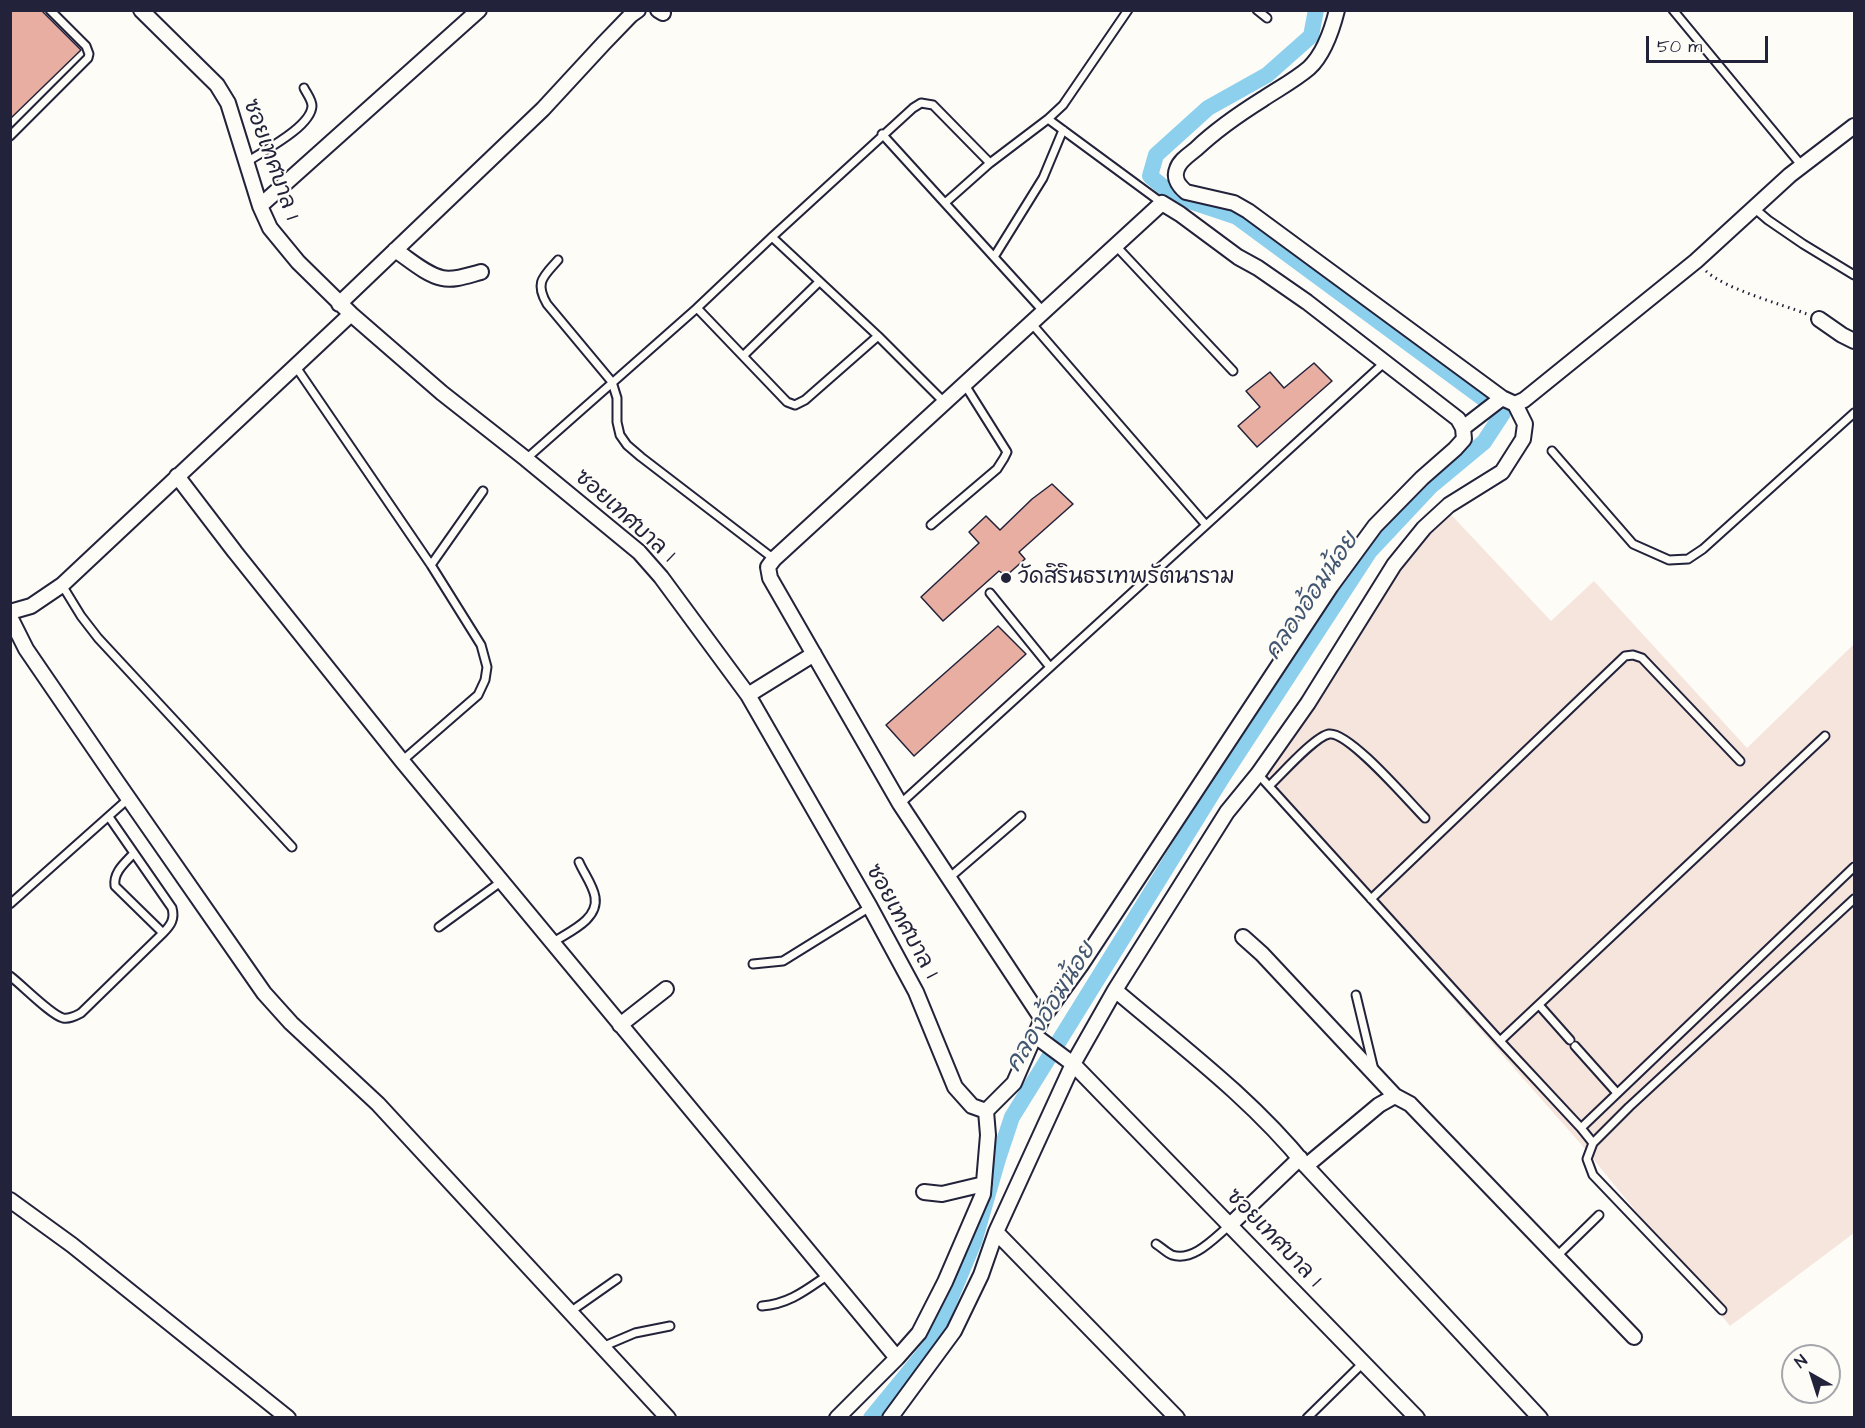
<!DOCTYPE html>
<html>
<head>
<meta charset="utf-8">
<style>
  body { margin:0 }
  #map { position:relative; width:1865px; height:1428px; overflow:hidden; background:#fdfcf7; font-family:"Architects Daughter",sans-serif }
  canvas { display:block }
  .frame { position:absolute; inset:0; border:12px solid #22223b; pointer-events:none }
  .north { position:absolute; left:1781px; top:1344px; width:60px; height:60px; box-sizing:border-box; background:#fdfcf7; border:2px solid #a5a5ac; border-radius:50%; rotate:321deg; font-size:16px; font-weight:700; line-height:24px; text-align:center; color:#22223b }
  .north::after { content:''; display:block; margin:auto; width:21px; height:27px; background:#22223b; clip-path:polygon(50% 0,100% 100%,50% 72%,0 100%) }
  .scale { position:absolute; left:1646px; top:36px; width:122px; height:27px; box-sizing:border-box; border:3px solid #22223b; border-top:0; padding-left:8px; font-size:18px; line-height:21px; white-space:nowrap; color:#22223b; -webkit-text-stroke:4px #fdfcf7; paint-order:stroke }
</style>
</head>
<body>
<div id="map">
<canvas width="1865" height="1428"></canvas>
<div class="frame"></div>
<div class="north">N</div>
<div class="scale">50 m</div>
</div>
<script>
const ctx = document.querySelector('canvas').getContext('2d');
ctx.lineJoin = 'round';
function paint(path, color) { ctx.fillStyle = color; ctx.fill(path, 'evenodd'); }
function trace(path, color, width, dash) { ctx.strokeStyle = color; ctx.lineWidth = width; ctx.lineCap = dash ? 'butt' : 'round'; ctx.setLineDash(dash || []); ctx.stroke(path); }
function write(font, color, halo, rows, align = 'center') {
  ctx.font = font + ' "Architects Daughter","Playpen Sans Thai",sans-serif'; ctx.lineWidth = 4.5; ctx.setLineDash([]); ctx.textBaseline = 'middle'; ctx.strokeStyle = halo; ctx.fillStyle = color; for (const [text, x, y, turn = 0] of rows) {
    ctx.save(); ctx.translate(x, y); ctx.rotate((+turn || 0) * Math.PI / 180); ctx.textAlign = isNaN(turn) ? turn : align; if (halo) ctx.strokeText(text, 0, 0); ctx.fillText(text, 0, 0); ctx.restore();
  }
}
const built = new Path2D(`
  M 1442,505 L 1551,621 L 1594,581 L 1747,748 L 1854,644 L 1854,1233 L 1730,1326 L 1580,1143 L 1262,782 Z`);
const canal = new Path2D(`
  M 871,1418 L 931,1345 L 974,1242 L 998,1159 L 1012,1117 L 1220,781 L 1370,551 L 1431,486 L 1484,442 L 1503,413 L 1237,217 L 1174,196 L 1150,176 L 1156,155 L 1208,108 L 1267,75 L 1311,36 L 1316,10`);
const building = new Path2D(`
  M 10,10 L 41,10 L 81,50 L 10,119 Z
  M 1314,363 L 1332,381 L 1257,447 L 1238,426 L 1260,407 L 1246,391 L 1270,372 L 1284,388 Z
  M 1052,484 L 1073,504 L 1019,552 L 1025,559 L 1006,576 L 999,571 L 943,621 L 921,597 L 979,543 L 969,532 L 986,516 L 1000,530 L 1032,499 Z
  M 998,626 L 1026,654 L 914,756 L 886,725 Z`);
const path = new Path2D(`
  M 1706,271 C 1725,289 1781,304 1807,314`);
const service = new Path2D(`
  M 1257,10 L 1267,18
  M 1673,10 L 1802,166
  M 1048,119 L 1162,203
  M 882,134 L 1044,312
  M 10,136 L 88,58 L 89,54 L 86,46 L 50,10
  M 247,162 C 263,151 311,127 312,106 C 312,100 307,94 304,88
  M 945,203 L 990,163
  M 1754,208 L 1768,220 L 1803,244 L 1854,275
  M 772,237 L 878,336 L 945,403
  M 1116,246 L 1233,371
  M 994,257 L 1043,178 L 1063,130
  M 558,260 C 544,276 534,282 547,304 L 612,382 L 617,398 L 617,422 L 620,435 L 627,445 L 641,457 L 774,559
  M 697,308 L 787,402 L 795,405 L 805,400 L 878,336
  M 1032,324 L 1206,525
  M 743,356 L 819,282
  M 296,367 L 431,565 L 481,645 L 487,667 L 485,680 L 478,695 L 402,761
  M 1552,451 L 1633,544 L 1669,560 L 1688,559 L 1703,549 L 1854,413
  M 526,459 L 697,308 L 772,237 L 913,108 L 921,103 L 933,105 L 990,163 L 1048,119 L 1063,105 L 1128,10
  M 931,525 L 997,469 L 1004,458 L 1007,452 L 965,385
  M 431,565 L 483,491
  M 62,585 L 81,616 L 98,638 L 292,847
  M 990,593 L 1050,667
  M 1258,774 L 1500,1041 L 1581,1128 L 1593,1143
  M 1269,786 C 1281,775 1314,737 1329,734 C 1349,731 1409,802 1425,818
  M 900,804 L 1385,362
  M 134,853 C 125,863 113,872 115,886 L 163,933
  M 949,878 L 1021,816
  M 1371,899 L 1625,656 L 1633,655 L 1642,658 L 1740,761
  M 10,904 L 128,799
  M 439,927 L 502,881
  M 552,943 C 568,932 599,920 595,897 C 593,885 583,872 579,862
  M 753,964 L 783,961 L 870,907
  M 10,976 C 22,985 51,1015 63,1018 C 70,1019 75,1016 81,1013 L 163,933 C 171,925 175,919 172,908 L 109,817
  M 1356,995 L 1374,1070
  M 1539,1005 L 1570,1040
  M 1500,1041 L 1825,736
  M 1575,1046 L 1617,1093
  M 1581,1128 L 1854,867
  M 1156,1244 C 1161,1247 1167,1253 1172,1255 C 1194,1262 1215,1237 1230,1225
  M 1557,1256 L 1599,1215
  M 762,1306 C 789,1304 806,1290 828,1275
  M 1722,1310 L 1593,1175 L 1587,1159 L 1593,1143 L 1629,1107 L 1854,899
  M 570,1312 L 617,1279
  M 602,1347 L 635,1333 L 670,1326
  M 1307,1418 L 1363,1363`);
const minor = new Path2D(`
  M 141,10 L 217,85 L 228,103 L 260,206 L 270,228 L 298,262 L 351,314 L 442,393 L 526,459 L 639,552 L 661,577 L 748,695 L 870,907 L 916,992 L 955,1087 L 972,1106 L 986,1111 L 1014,1083 L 1042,1019 L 1081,965 L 1331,586 L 1375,526 L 1422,478 L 1455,449 L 1464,439 L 1463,428 L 1458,419 L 1307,302 L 1258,268 L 1238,257 L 1180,214 L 1162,203 L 774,559 L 768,567 L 770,578 L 900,804 L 1042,1019
  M 658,10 L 663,13
  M 1337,10 C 1332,30 1324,54 1309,68 C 1295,80 1278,89 1263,99 C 1239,114 1216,130 1196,149 C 1189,155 1180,160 1177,169 C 1173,179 1179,186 1186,192 L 1234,203 L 1248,211 L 1502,398 L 1515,404 L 1524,400 L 1696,261 L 1790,175 L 1854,126
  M 260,206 L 479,10
  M 395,250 C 409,259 425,274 442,278 C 454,281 469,275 481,272
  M 339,304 L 543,109 L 604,43 L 631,15 L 638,10
  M 1819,319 L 1842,335 L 1854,341
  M 1463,428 L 1502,398
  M 177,476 L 235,552 L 402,761 L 897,1358
  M 10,612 L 31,606 L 62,585 L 351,314
  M 10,617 L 26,649 L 115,779 L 264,993 L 291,1023 L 378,1104 L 668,1418
  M 748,695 L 814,654
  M 1243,937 L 1262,954 L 1395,1096
  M 1115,990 C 1181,1046 1252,1099 1306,1166 L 1540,1418
  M 620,1025 L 666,989
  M 1034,1035 L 1073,1064 L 1417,1418
  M 1306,1166 L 1379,1105 L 1395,1096 L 1410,1104 L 1634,1337
  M 924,1192 L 942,1194 L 984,1184
  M 10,1200 L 72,1245 L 288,1418
  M 1230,1225 L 1300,1158
  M 996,1232 L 1177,1418
  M 837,1418 L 897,1358 L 919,1333 L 945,1282 L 983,1194 L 988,1135 L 986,1111
  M 890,1418 L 954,1331 L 981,1275 L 996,1232 L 1073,1064 L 1115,990 L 1227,812 L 1258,774 L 1308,703 L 1394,565 L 1424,528 L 1449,505 L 1502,472 L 1523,439 L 1525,424 L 1515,404`);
const markers = [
  [1006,578,6,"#22223b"]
];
const streetNames = [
  ["ซอยเทศบาล 1",270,160,70],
  ["ซอยเทศบาล 1",624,517,42],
  ["ซอยเทศบาล 1",901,922,61],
  ["ซอยเทศบาล 1",1273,1239,46]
];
const poiNames = [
  ["วัดสิรินธรเทพรัตนาราม",1018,578]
];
const waterNames = [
  ["คลองอ้อมน้อย",1313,597,-56],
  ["คลองอ้อมน้อย",1052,1008,-58]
];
paint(built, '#f6e5dd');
trace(canal, '#8dd0ee', 16);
paint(building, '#e7aea1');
trace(building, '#22223b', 1.5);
trace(service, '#22223b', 11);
trace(minor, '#22223b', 18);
trace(path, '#22223b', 3, [1.5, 4.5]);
trace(service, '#fdfcf7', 7);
trace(minor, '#fdfcf7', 14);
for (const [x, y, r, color] of markers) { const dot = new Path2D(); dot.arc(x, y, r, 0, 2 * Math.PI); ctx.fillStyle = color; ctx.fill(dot); trace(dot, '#fdfcf7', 2); }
write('22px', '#22223b', '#fdfcf7', streetNames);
write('22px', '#22223b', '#fdfcf7', poiNames, 'left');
write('italic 24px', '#425671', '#fdfcf7', waterNames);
</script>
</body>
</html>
